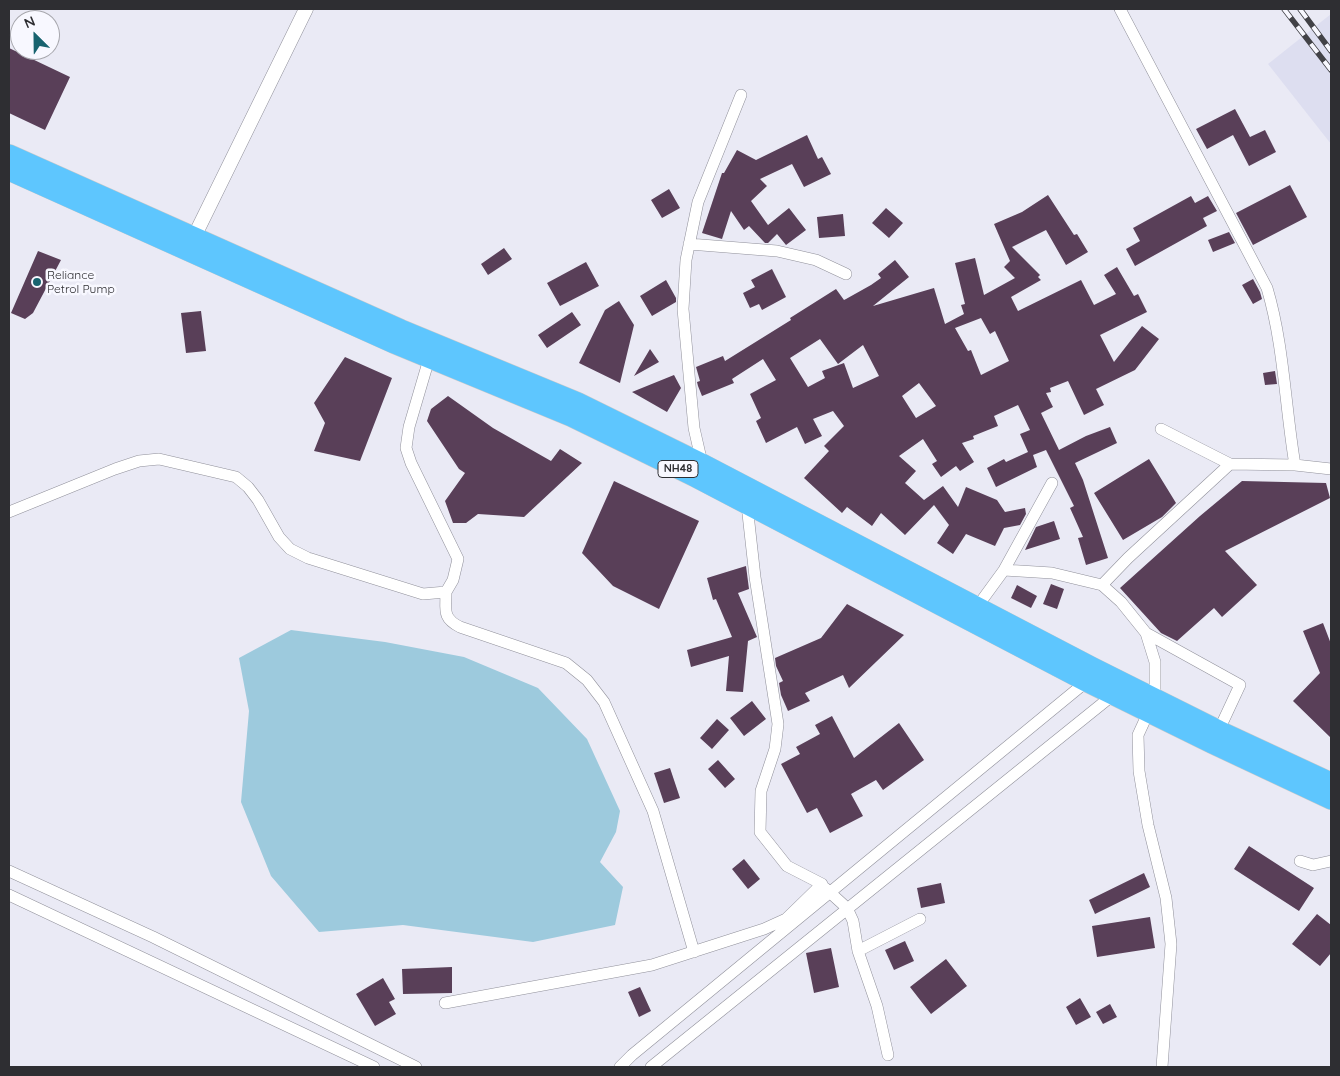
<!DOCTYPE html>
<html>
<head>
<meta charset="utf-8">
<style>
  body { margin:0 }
  #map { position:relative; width:1340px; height:1076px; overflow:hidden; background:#eaeaf5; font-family:Quicksand,sans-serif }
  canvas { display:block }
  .frame { position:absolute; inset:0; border:10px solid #2e2e32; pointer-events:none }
  .north { position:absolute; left:10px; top:10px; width:50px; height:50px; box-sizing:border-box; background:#f8f8ff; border:1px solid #a7a7ad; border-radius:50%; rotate:337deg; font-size:14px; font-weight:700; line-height:20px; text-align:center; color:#2e2e32 }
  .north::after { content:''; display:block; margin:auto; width:18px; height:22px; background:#18636f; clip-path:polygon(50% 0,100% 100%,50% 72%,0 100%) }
</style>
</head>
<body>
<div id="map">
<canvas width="1340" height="1076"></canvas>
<div class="frame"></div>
<div class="north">N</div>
</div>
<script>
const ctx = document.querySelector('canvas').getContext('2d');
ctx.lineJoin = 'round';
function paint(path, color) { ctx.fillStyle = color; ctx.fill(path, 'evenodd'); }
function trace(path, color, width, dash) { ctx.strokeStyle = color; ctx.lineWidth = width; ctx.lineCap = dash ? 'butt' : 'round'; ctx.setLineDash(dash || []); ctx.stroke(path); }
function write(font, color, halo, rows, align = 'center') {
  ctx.font = font + ' Quicksand,sans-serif'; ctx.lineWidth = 5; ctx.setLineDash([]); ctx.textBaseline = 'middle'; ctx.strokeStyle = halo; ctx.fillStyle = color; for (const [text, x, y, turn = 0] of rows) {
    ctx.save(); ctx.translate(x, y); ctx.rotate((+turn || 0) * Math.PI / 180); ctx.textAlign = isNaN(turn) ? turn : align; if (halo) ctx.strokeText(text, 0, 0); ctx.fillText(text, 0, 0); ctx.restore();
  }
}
const built = new Path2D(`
  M 1331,14 L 1331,144 L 1268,64 Z`);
const water = new Path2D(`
  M 291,630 L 385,642 L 464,657 L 538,688 L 587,739 L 620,811 L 616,832 L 600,862 L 623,887 L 615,925 L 533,942 L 403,925 L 319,932 L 271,876 L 241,802 L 249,711 L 239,658 Z`);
const building = new Path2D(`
  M 9,48 L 70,77 L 45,130 L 9,113 Z
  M 1235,109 L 1250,137 L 1265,130 L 1276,152 L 1249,166 L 1233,135 L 1207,149 L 1196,129 Z
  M 807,135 L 818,159 L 822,157 L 831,174 L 804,187 L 792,164 L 760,179 L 767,186 L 751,201 L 768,225 L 789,208 L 806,230 L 786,245 L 777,234 L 768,243 L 765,243 L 749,226 L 744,230 L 731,211 L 722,239 L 702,233 L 722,173 L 724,173 L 737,150 L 756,160 Z
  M 1290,185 L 1307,217 L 1253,245 L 1236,213 Z
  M 669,189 L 680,208 L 662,218 L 651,200 Z
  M 1048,195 L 1074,235 L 1077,234 L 1088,252 L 1066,265 L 1046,230 L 1012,247 L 1040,275 L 1038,277 L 1041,280 L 1011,297 L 1018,311 L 1081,280 L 1094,305 L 1116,294 L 1104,275 L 1117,267 L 1134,296 L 1138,294 L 1147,312 L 1100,335 L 1114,362 L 1142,326 L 1159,339 L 1135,370 L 1096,389 L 1104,405 L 1084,415 L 1068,381 L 1050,388 L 1051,392 L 1046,393 L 1053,407 L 1041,413 L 1059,450 L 1086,436 L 1110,427 L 1117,443 L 1075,463 L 1083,480 L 1108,558 L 1086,565 L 1078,538 L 1083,537 L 1070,508 L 1074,506 L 1046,450 L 1033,455 L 1037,467 L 996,487 L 987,468 L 1004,459 L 1006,462 L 1028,452 L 1020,434 L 1030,430 L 1018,405 L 994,416 L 998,426 L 973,436 L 974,439 L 962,443 L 974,462 L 960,471 L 956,466 L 941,477 L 932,464 L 937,461 L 923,439 L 899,456 L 916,471 L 905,483 L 924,500 L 943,486 L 958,507 L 966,487 L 997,500 L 1005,512 L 1025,508 L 1026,514 L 1020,525 L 1004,528 L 995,546 L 966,534 L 953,554 L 937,543 L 949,525 L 934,505 L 905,535 L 881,513 L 872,526 L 847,507 L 842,513 L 804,478 L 829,451 L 824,446 L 844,426 L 833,411 L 813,419 L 822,436 L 805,444 L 797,427 L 766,443 L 756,421 L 761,418 L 750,394 L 776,380 L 763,359 L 732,379 L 734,383 L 702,396 L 698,386 L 697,382 L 700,381 L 696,367 L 723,356 L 725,361 L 791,320 L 790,318 L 836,289 L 844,300 L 846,299 L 871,285 L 881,278 L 878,274 L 895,260 L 909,277 L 873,306 L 934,288 L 945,324 L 964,314 L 961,305 L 965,304 L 955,263 L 975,258 L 984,295 L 1015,278 L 1004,267 L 1010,261 L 994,224 L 1022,212 ZM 981,318 L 990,334 L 995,331 L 1009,361 L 981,375 L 971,350 L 968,351 L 955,328 ZM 820,339 L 838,364 L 863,345 L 879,376 L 853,388 L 844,363 L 822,371 L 825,378 L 808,387 L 790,358 ZM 919,383 L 936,406 L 916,418 L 902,396 Z
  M 1191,196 L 1195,203 L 1208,196 L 1217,211 L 1203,218 L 1207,226 L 1135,266 L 1126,249 L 1140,241 L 1133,228 Z
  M 886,208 L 903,223 L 889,238 L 872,223 Z
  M 843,214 L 845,236 L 819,238 L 817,217 Z
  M 1229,232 L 1235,243 L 1213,252 L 1208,240 Z
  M 504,248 L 512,259 L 488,275 L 481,264 Z
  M 38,251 L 61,260 L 33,313 L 25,319 L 11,313 Z
  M 586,262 L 599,286 L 560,306 L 547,283 Z
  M 772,269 L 786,297 L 762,310 L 759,304 L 750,308 L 743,293 L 755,287 L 751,280 Z
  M 1253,279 L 1260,292 L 1262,299 L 1253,304 L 1242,285 Z
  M 666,280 L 676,298 L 676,302 L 652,316 L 640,296 Z
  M 619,301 L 634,325 L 620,383 L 579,363 L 605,310 Z
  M 201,311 L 206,351 L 186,353 L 181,313 Z
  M 572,312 L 581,325 L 547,348 L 538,335 Z
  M 650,349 L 659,362 L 634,376 Z
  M 345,357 L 392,378 L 360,461 L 314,451 L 325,423 L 314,403 Z
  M 1275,371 L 1277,384 L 1265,385 L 1263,373 Z
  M 674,375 L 681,388 L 667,412 L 632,392 Z
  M 448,396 L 493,428 L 551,461 L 560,449 L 582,463 L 524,517 L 478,514 L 466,523 L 453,523 L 445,501 L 465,473 L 459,469 L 427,421 L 431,409 Z
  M 1149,459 L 1176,503 L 1162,517 L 1123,540 L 1094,493 Z
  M 614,481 L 699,521 L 659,609 L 613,586 L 582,553 Z
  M 1242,481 L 1326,483 L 1330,498 L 1225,551 L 1257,585 L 1222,617 L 1214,608 L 1177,641 L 1161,633 L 1120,588 L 1200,516 Z
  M 1054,521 L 1060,539 L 1025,550 L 1036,527 Z
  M 746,566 L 749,589 L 738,593 L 757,637 L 748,641 L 743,692 L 726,691 L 729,656 L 691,667 L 687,650 L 732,637 L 716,599 L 713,600 L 707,578 Z
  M 1051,584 L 1064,589 L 1057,609 L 1043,604 Z
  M 1017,585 L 1037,596 L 1031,608 L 1011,598 Z
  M 847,604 L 904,635 L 849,688 L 843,675 L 805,693 L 810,701 L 788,711 L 781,695 L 779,683 L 783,681 L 776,666 L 775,658 L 821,638 Z
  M 1323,623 L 1331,644 L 1331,738 L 1293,701 L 1320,673 L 1303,631 Z
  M 752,701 L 766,719 L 744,736 L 730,718 Z
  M 832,716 L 854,758 L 899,723 L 924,760 L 883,790 L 876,780 L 851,794 L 863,816 L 830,833 L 817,808 L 807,813 L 781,764 L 800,754 L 796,747 L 820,734 L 815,725 Z
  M 717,719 L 729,730 L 712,749 L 700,738 Z
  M 718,760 L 735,779 L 725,788 L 708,769 Z
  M 670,768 L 680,798 L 664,803 L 654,773 Z
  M 1249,846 L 1314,888 L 1299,911 L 1234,869 Z
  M 744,859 L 760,879 L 748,889 L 732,869 Z
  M 1144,873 L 1150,887 L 1095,914 L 1089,900 Z
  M 941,883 L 945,903 L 921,908 L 917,888 Z
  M 1317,914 L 1331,925 L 1331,953 L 1320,966 L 1292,944 Z
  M 1150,917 L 1155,948 L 1097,957 L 1092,926 Z
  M 905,941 L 914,961 L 894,970 L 885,950 Z
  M 831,948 L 839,987 L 814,993 L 806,953 Z
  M 946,959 L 967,986 L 931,1014 L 910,987 Z
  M 452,967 L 452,993 L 403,994 L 402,969 Z
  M 383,978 L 395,999 L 389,1002 L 396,1014 L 375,1026 L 356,994 Z
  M 640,987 L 651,1011 L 639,1017 L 628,992 Z
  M 1080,998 L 1091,1017 L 1076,1025 L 1066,1007 Z
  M 1110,1004 L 1117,1017 L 1103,1024 L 1096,1012 Z`);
const minor = new Path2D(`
  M 1120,9 L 1267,288 C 1284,345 1285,406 1295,465 L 1230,464 L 1128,558 L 1102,585 L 1121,602 L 1146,633 L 1155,662 L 1155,698 L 1138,735 L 1139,771 L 1148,825 L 1166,898 L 1171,944 L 1162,1067
  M 689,244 L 777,251 L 816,260 L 846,274
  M 1161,429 L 1230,464
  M 701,465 L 702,463 L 694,428 L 683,309 L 686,260 L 698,202 L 741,95
  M 1295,465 L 1331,469
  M 9,512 L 115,469 L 139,461 L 159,459 L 236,477 L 248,487 L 258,500 L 279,537 L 290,549 L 308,558 L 423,594 L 446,592 L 453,580 L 458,559 L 411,463 L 406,448 L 409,427 L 429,359
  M 1004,570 L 1052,483
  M 446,592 C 446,610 442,618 460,627 L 566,663 L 587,680 L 604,702 L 653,811 L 694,952
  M 977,607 L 1004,570 L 1052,573 L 1102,585
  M 1146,633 L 1240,685 L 1219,730
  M 1300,861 L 1313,865 L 1331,861
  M 9,871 L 153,937 L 416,1067
  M 825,888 L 847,908 L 853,921 L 858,951 L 920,919
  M 9,895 L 374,1067
  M 858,951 L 877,1006 L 888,1055
  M 445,1003 L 652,965 L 764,929 L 786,919 L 822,884 L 787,866 L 760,832 L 761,791 L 775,749 L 778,724 L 755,577 L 747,505
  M 620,1067 L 632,1055 L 1086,682
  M 651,1067 L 1113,695`);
const tertiary = new Path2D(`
  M 194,237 L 306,9`);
const trunk = new Path2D(`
  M 9,154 L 401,329 L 578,402 L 702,463 L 1093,667 L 1219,730 L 1331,782
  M 9,171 L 394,344 L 571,417 L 694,477 L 1086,682 L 1212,744 L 1331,800`);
const rail = new Path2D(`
  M 1284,9 L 1331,70
  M 1300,9 L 1331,51`);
const markers = [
  [37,282,5,"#18636f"]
];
const shields = [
  [678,469,40]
];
const shieldNames = [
  ["NH48",678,469]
];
const poiNames = [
  ["Reliance",47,275],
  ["Petrol Pump",47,289]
];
paint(built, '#dddef0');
paint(water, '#9dcadd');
paint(building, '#593f58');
trace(minor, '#90909a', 12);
trace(tertiary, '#90909a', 15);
trace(trunk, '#c9c9ca', 20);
trace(minor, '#fff', 11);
trace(tertiary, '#fff', 14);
trace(trunk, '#5ec6fe', 19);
trace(rail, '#424247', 5.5);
trace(rail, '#f8f8ff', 4, [11]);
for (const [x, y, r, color] of markers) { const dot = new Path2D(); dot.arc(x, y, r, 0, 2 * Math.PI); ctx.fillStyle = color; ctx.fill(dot); trace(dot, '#f8f8ff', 2); }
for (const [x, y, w] of shields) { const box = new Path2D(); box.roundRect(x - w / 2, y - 8.5, w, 17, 4); ctx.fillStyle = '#f8f8ff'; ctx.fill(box); trace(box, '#2e2e32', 1); }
write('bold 11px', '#2e2e32', null, shieldNames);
write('12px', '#2e2e32', '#f8f8ff', poiNames, 'left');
</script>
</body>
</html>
